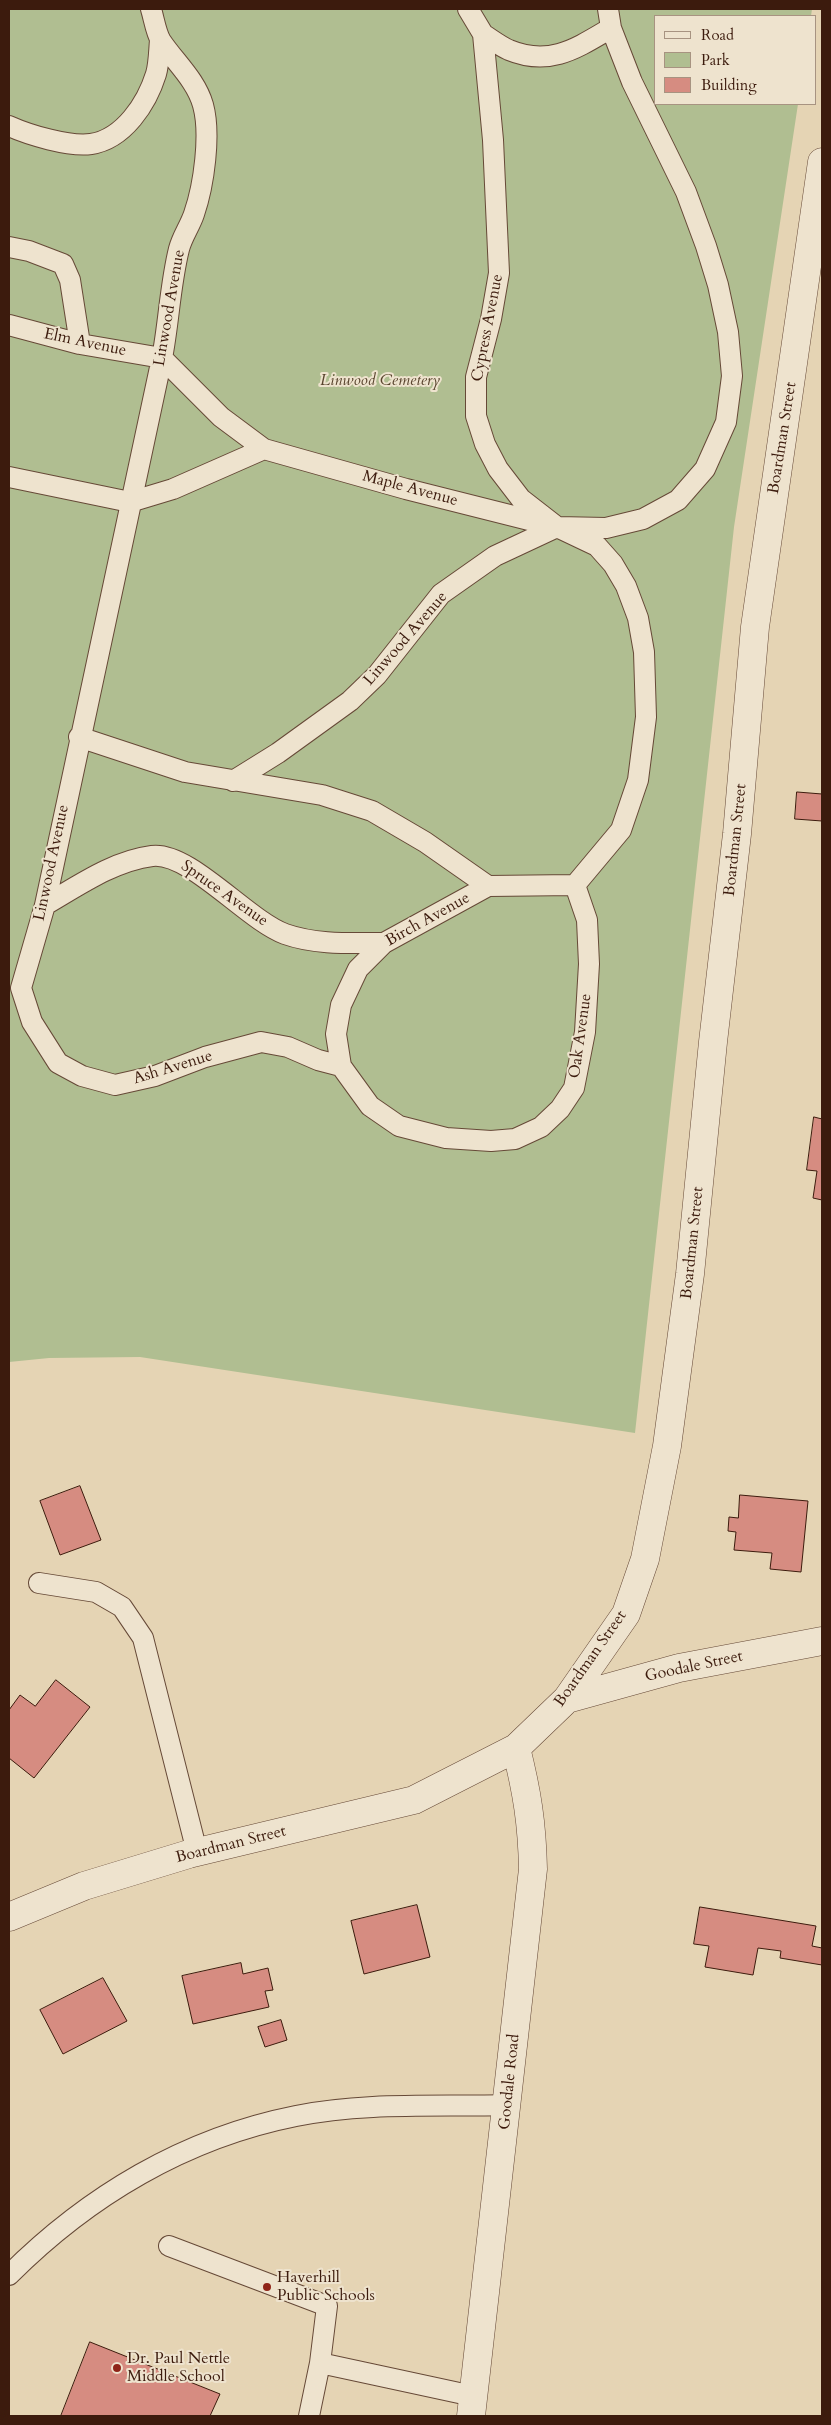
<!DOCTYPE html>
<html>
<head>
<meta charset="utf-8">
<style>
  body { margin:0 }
  #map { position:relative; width:831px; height:2425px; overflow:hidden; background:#e5d4b4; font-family:Cardo,serif }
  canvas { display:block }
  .frame { position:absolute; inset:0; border:10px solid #3c1b0d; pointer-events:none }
  .legend { position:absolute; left:654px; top:15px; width:162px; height:90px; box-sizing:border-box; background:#eee3ce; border:1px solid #a79381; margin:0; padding:6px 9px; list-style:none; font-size:15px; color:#3c1b0d }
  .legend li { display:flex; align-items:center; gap:10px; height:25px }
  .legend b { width:25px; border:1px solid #a79381 }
</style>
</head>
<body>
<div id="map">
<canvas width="831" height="2425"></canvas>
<div class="frame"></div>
<ul class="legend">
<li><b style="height:6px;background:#eee3ce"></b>Road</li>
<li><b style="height:14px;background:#b0be91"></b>Park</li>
<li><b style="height:14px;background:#d68c81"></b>Building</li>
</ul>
</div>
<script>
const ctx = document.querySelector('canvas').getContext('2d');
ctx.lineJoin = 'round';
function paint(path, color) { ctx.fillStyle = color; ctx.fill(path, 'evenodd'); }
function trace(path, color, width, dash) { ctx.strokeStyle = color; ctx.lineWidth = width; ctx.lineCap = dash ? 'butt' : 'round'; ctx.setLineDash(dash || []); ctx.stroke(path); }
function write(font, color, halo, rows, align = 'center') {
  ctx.font = font + ' Cardo,serif'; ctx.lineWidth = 4; ctx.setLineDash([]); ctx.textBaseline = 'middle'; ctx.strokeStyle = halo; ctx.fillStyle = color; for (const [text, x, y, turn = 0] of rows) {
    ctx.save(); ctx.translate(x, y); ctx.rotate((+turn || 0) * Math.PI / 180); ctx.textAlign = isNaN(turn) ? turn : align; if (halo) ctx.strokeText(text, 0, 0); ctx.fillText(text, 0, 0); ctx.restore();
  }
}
const green = new Path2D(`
  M 9,9 L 812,9 L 811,16 L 655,16 L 655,104 L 798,104 L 734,527 L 635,1433 L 140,1357 L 49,1358 L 9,1362 Z`);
const building = new Path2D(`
  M 797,792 L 822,794 L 822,821 L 795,819 Z
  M 814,1117 L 822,1119 L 822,1200 L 813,1198 L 817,1171 L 807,1170 Z
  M 80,1486 L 101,1540 L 60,1555 L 40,1501 Z
  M 740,1495 L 808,1501 L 801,1572 L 770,1569 L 772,1553 L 734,1550 L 736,1532 L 728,1531 L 729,1517 L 738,1518 Z
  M 56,1680 L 90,1707 L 34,1778 L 9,1758 L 9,1710 L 20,1695 L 35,1706 Z
  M 417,1905 L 430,1957 L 364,1974 L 351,1921 Z
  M 700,1907 L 816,1926 L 812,1946 L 822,1948 L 822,1965 L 780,1958 L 781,1951 L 758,1948 L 753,1975 L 705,1967 L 709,1946 L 694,1944 Z
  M 241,1963 L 243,1974 L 268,1968 L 273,1990 L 265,1991 L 269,2007 L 193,2024 L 182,1976 Z
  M 103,1978 L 127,2021 L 63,2054 L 40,2010 Z
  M 281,2020 L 287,2040 L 265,2047 L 258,2027 Z
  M 90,2342 L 220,2394 L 210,2416 L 61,2416 Z`);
const service = new Path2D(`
  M 468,9 L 483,34 L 493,140 L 499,273 L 491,319 L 476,377 L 476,416 L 485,444 L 498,469 L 521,499 L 557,527 L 606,528 L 643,519 L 678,500 L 705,469 L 726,422 L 732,376 L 728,332 L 718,285 L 706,246 L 686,192 L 632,82 L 611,28 L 608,9
  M 483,34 C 491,39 500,46 509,50 C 550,67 577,48 611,28
  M 9,126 C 29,135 69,147 91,144 C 124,139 147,103 156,74 C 159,64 159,51 160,40
  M 9,247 L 29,251 L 63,264 L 70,280 L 80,344
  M 9,325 L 80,344 L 162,358
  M 9,477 L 130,502 L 173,489 L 264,449
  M 79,737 L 185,772 L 322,795 L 372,811 L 425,842 L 488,886 L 575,885 L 621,830 L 638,780 L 646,717 L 644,652 L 638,618 L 626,586 L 613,564 L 597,546 L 557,527 L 406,489 L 264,449 L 221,417 L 162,358
  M 233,781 L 278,753 L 350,701 L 377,675 L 441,594 L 495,556 L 557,527
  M 488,886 L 384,943 L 358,969 L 341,1005 L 336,1034 L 341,1066 L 370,1106 L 399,1126 L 446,1138 L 491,1141 L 515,1139 L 541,1127 L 560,1109 L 574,1088 L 585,1032 L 589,964 L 587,920 L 575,885
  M 45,905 C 78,886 113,861 152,856 C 189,851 247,920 285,934 C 316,945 351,943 384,943
  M 21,988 L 45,905 L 162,358 C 169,322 170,285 179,249 C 182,237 190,226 194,214 C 204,185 211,134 203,105 C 196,80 175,62 161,41 C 156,33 154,19 151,9
  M 21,988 L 32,1022 L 58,1063 L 82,1076 L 115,1085 L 155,1076 L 205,1057 L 261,1042 L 288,1047 L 318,1060 L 341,1066
  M 39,1583 L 96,1592 L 122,1607 L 143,1638 L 197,1852
  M 169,2246 L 327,2306 L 320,2363
  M 9,2275 C 88,2196 185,2138 296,2116 C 365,2102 438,2107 508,2105
  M 309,2416 L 320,2363 L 473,2396`);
const minor = new Path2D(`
  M 567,1699 L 679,1668 L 822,1641
  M 9,1917 L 84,1886 L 189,1854 L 414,1800 L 516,1748 L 567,1699 L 626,1614 L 645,1559 L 667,1446 L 690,1274 L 713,1042 L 737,834 L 755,627 L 822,162
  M 471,2416 L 533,1869 C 532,1823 527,1792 516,1748`);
const markers = [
  [267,2287,5,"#8f2418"],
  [117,2368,5,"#8f2418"]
];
const streetNames = [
  ["Linwood Avenue",170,308,-80],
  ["Cypress Avenue",488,328,-79],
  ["Elm Avenue",85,343,12],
  ["Boardman Street",783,438,-81],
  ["Maple Avenue",410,489,15],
  ["Linwood Avenue",406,639,-49],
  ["Boardman Street",736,840,-84],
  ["Linwood Avenue",52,863,-78],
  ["Spruce Avenue",224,894,35],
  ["Birch Avenue",428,920,-29],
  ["Oak Avenue",581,1036,-82],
  ["Ash Avenue",173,1068,-17],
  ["Boardman Street",693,1243,-84],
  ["Boardman Street",591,1659,-55],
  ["Goodale Street",694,1667,-12],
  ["Boardman Street",231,1845,-14],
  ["Goodale Road",510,2082,-84]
];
const parkNames = [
  ["Linwood Cemetery",380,381]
];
const poiNames = [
  ["Haverhill",277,2278],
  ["Public Schools",277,2296],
  ["Dr. Paul Nettle",127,2359],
  ["Middle School",127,2377]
];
paint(green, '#b0be91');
paint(building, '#d68c81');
trace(building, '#3c1b0d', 1);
trace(service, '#664937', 22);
trace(minor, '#664937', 29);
trace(service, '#eee3ce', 20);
trace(minor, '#eee3ce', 28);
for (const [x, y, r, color] of markers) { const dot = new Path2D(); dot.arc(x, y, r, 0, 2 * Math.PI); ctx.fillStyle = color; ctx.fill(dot); trace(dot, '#eee3ce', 2); }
write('16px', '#3c1b0d', '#eee3ce', streetNames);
write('italic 16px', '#59442e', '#eee3ce', parkNames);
write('16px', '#3c1b0d', '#eee3ce', poiNames, 'left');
</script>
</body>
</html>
